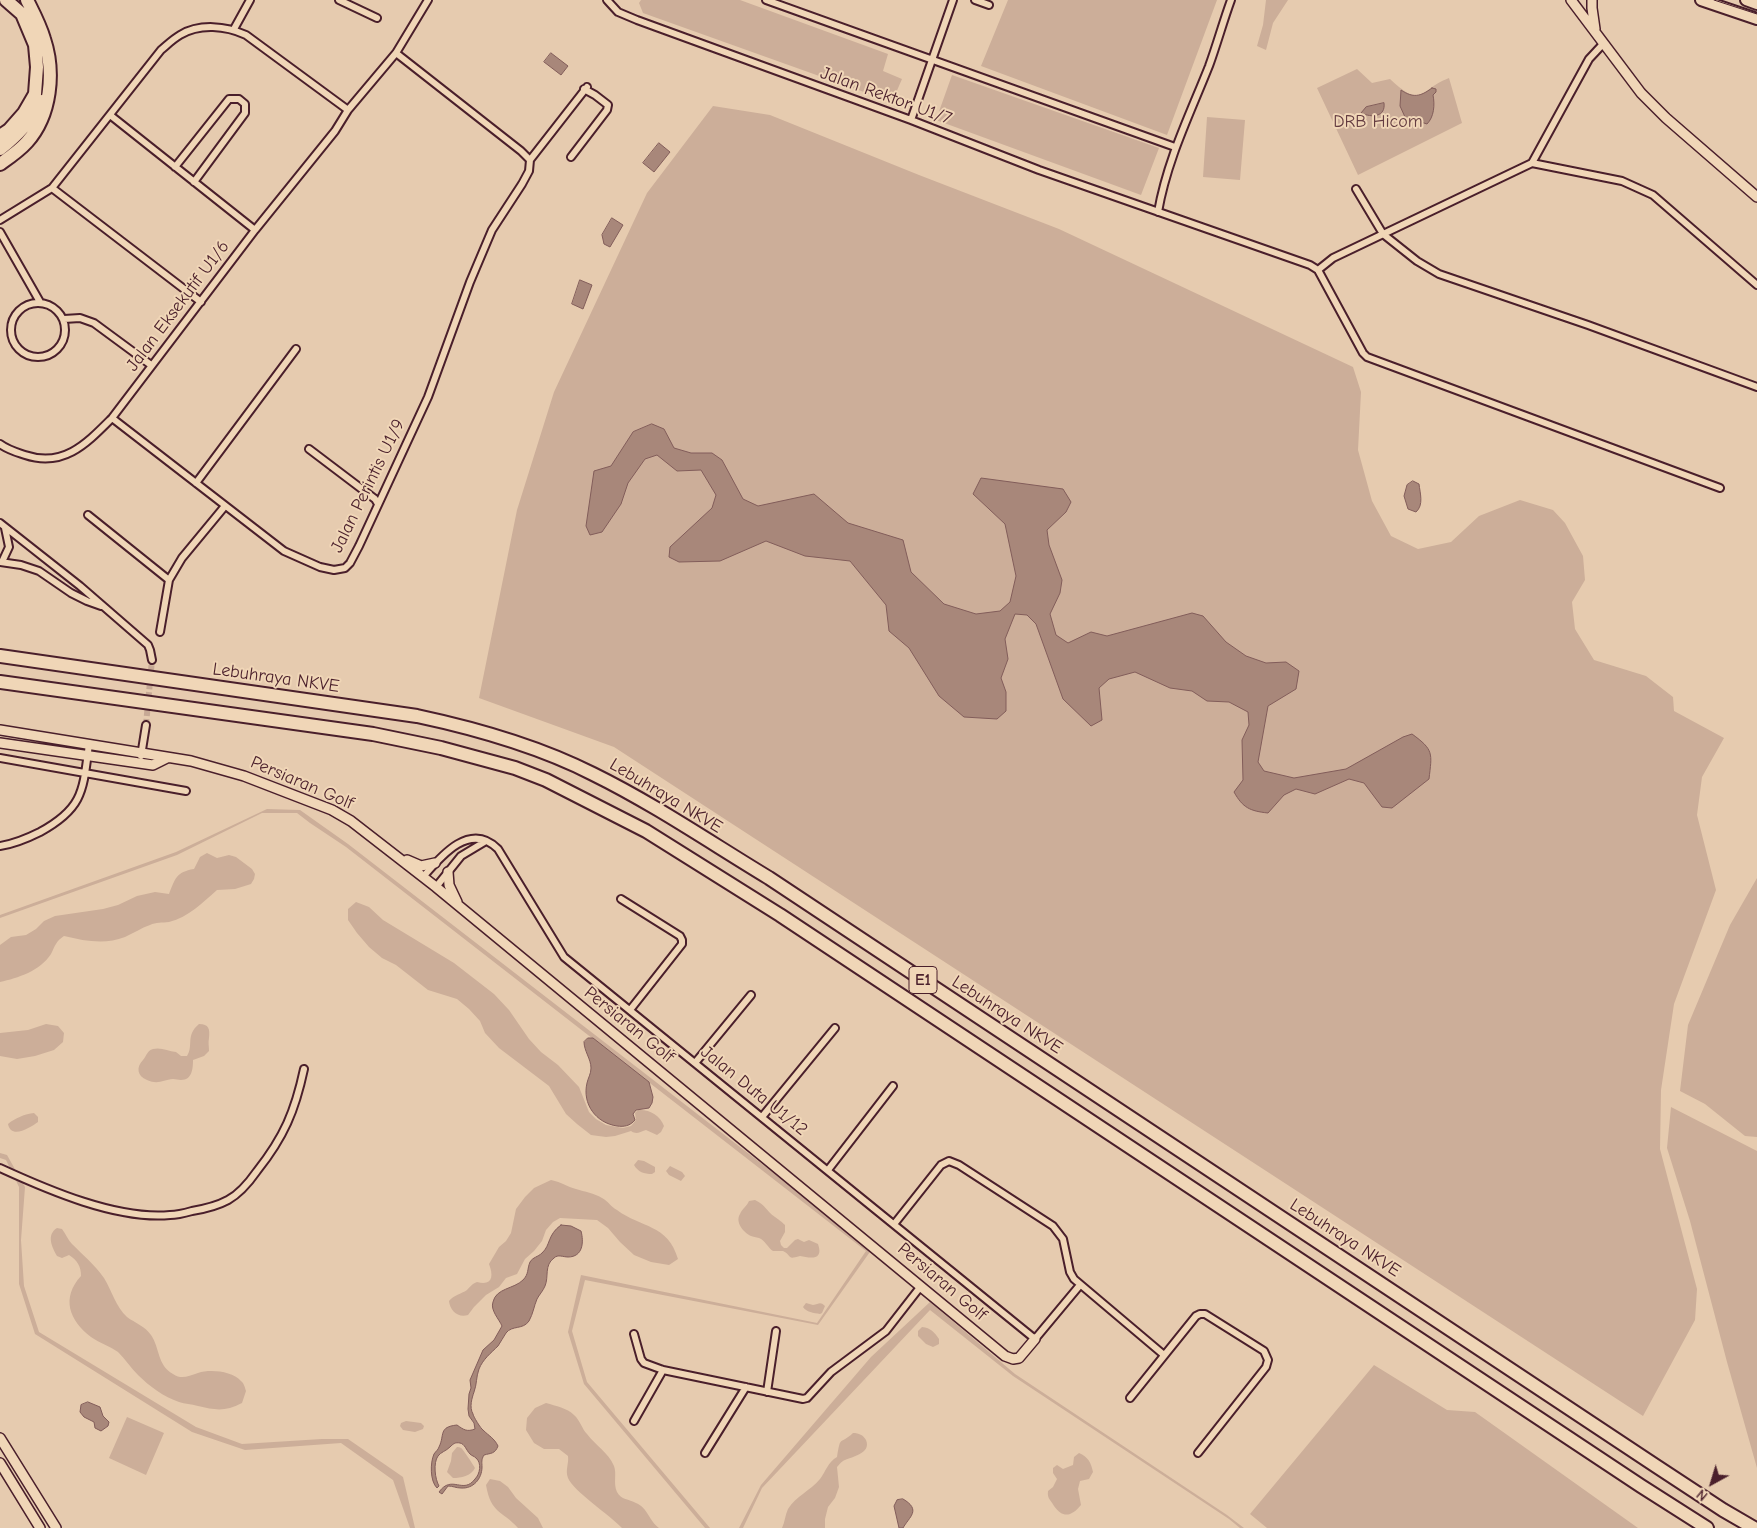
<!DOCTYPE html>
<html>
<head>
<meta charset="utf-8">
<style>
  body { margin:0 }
  #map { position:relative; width:1757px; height:1528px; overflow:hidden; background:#e6cbaf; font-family:"Comic Neue",sans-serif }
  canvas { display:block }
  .north { position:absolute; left:1687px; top:1458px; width:50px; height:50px; -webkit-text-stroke:4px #f0d6b7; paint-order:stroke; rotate:219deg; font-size:14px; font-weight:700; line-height:20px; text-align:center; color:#4a1f2b }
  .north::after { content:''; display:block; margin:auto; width:18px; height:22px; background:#4a1f2b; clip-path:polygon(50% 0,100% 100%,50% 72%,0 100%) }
</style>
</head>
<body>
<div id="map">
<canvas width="1757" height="1528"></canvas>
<div class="north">N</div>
</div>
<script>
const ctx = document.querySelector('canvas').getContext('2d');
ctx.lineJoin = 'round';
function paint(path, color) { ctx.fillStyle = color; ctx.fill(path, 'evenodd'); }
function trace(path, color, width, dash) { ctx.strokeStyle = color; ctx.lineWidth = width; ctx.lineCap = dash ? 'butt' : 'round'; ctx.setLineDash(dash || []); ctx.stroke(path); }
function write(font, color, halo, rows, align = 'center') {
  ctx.font = font + ' "Comic Neue",sans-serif'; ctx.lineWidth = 4; ctx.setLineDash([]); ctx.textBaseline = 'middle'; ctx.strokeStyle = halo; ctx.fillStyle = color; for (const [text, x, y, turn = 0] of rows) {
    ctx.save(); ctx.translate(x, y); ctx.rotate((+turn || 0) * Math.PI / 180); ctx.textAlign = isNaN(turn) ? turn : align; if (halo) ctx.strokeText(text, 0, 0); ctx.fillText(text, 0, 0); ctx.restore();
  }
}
const green = new Path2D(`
  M 641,0 L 740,0 L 888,54 L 883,71 L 902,79 L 892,102 L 643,13 L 639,3 Z
  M 1008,0 L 1217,0 L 1167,135 L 981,66 Z
  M 1266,0 L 1288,0 L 1273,23 L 1266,50 L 1257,46 L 1263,25 Z
  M 1357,69 L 1372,83 L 1390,79 C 1423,110 1418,90 1449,78 L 1462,123 L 1358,175 L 1317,88 Z
  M 952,75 L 1159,148 L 1141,195 L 936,120 Z
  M 713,106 L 770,115 L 919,175 L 1059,229 L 1353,367 L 1361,392 L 1358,450 L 1372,501 L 1391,536 L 1418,549 L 1451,542 L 1479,516 L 1520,500 L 1553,510 L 1565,523 L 1583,556 L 1585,580 L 1572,602 L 1575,629 L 1594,660 L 1646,676 L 1673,697 L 1674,711 L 1724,738 L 1702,777 L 1697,815 L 1716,890 L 1674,1004 L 1661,1090 L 1660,1149 L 1697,1289 L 1695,1320 L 1643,1416 L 614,747 L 479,698 L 517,510 L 554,392 L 647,193 Z
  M 1207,117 L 1245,120 L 1240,180 L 1203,177 Z
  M 267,809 L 300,810 L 348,844 L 872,1249 L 818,1325 L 585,1280 L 572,1331 L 587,1382 L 710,1528 L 705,1528 L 584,1384 L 568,1332 L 581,1275 L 817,1323 L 866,1251 L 346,847 L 310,823 L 297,813 L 262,813 L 177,855 L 0,918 L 0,915 L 176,852 Z
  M 207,853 L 217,858 L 229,855 L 236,857 L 252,869 L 255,874 L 254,879 L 251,884 L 235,889 L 217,890 C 202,903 189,917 169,922 C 162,923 156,922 150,925 C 141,928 134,933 125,937 C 105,945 85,941 64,936 C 56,941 55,946 51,954 C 40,971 18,978 0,982 L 0,945 L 11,937 L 26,935 L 36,929 L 44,921 L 55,916 L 103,909 L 118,905 L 137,896 L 155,892 L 169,894 C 175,879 176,872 194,869 L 200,857 Z
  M 1757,878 L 1757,1137 L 1745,1136 L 1705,1104 L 1680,1091 L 1688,1025 L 1730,925 Z
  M 356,902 L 369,907 L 383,920 L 454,963 L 494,994 L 509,1010 L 529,1039 L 541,1052 L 558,1065 L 579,1087 L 589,1112 L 596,1119 L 606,1125 L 623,1128 L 631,1126 L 636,1120 L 635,1113 L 638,1110 C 649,1109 660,1115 664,1126 L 661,1132 L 657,1135 L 646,1130 C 639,1132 637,1135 631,1131 L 615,1136 L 606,1137 L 591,1135 L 577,1124 L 566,1114 L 549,1086 L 499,1048 L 485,1033 L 480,1021 L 469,1009 L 457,999 L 428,990 L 396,965 L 382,958 L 369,947 L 357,933 L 348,920 L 348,909 Z
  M 46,1024 L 58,1026 L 64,1033 L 63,1042 L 54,1050 L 35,1056 L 17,1059 L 0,1056 L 0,1033 L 28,1030 Z
  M 199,1024 C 209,1024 210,1029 209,1038 C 208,1042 209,1047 209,1051 L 204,1056 L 193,1060 C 193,1069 192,1080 181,1080 C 178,1080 176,1079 173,1079 C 163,1080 158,1085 147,1080 C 137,1076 136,1067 143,1060 C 147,1055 147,1051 153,1049 C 161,1047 168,1051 176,1052 L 181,1056 L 187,1056 C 194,1045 185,1036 199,1024 Z
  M 1671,1107 L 1757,1151 L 1757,1468 L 1727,1362 L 1690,1221 L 1667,1148 Z
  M 34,1113 L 38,1117 L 38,1122 C 31,1127 11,1140 8,1124 C 15,1118 25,1114 34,1113 Z
  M 0,1153 L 7,1155 L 25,1187 L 21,1240 L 24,1286 L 39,1332 L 196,1427 L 242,1444 L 322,1439 L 348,1439 L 403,1477 L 415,1528 L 410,1528 L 393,1480 L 341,1443 L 245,1450 L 192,1432 L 35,1334 L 19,1284 L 19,1187 L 6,1160 L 0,1158 Z
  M 638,1160 L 644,1161 L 655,1167 L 655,1172 L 652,1174 C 644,1174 638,1172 634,1165 Z
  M 670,1166 L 682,1172 L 685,1176 L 681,1181 L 669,1175 L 666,1171 Z
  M 551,1180 C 562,1182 567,1187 576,1189 C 585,1192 594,1193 602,1198 C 608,1201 611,1207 617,1210 C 641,1228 668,1224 678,1259 L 669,1265 L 651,1262 L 634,1255 L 620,1242 L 608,1228 L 597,1220 L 560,1218 L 553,1222 L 546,1230 L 542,1241 L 534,1251 L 525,1259 L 517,1274 L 506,1278 L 499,1287 L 486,1295 L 474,1307 L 468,1315 C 458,1318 450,1311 449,1301 C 454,1295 461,1294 467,1290 C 471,1286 472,1284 477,1282 C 492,1286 494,1277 489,1264 L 499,1247 L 506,1241 L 511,1233 L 516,1209 L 525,1197 L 534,1188 Z
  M 755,1200 C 766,1205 766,1211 775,1217 C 779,1220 781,1221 785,1225 L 785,1232 L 780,1241 L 781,1245 L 784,1248 L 787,1248 L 795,1240 L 798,1239 L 804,1242 L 809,1240 L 818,1244 C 824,1261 810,1258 800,1256 C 786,1260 793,1256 783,1251 L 773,1251 C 768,1248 765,1240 759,1238 C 756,1237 753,1237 751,1236 C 743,1232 735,1222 740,1214 C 742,1209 747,1206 749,1201 Z
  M 57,1228 L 62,1229 C 66,1234 68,1240 72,1244 C 83,1255 95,1265 104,1278 C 112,1291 116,1307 127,1317 C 135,1323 145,1326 151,1335 C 160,1348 157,1365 173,1374 C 182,1380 188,1376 198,1373 C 210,1369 232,1371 241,1381 C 244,1383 245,1388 246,1391 L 242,1403 C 225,1412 215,1410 198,1406 C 191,1404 185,1404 179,1402 C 164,1397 149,1386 138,1375 C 131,1368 125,1359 118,1352 C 110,1346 99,1343 91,1337 C 69,1320 61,1298 81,1276 C 81,1266 77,1260 69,1255 L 62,1258 L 57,1256 C 52,1247 46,1235 57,1228 Z
  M 930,1302 L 1015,1374 L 1227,1515 L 1244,1528 L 1240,1528 L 1229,1519 L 1013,1376 L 930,1310 L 762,1488 L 743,1528 L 739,1528 L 761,1485 L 871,1357 Z
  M 806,1303 L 813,1305 C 819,1304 820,1301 825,1306 L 822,1313 L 820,1314 C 814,1313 806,1312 803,1307 Z
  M 922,1327 C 931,1328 934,1332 939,1339 L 939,1344 L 933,1347 L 926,1344 L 918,1336 L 918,1331 Z
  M 1374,1365 L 1447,1410 L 1475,1412 L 1638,1528 L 1267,1528 L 1250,1514 Z
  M 546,1403 C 556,1406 567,1408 574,1415 C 580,1420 582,1429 587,1434 C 596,1446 608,1452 614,1466 C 617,1474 613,1483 617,1492 C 621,1500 629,1499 636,1503 C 648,1508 649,1521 659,1528 L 622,1528 C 610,1515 573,1491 568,1478 C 565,1470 569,1464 568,1456 L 559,1449 L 544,1449 L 534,1443 L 526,1430 L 527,1418 L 535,1408 Z
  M 127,1417 L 164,1433 L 146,1475 L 109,1458 Z
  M 406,1421 L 421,1423 L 424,1426 L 423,1429 L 415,1432 L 403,1430 L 400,1426 L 401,1423 Z
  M 853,1433 C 859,1433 863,1435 866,1440 C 872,1454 850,1457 843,1461 C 840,1463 839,1465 837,1467 L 839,1487 L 835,1498 L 828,1507 L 825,1519 L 825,1528 L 782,1528 C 785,1522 785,1515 788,1509 C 796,1496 810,1491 820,1479 C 826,1471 828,1462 837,1457 C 841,1434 839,1446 853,1433 Z
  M 457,1447 C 458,1447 460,1447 461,1448 C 463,1449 474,1466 475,1468 C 471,1476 461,1478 453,1478 L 447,1472 L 451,1461 L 452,1453 Z
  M 1079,1453 C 1088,1457 1091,1462 1093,1472 L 1089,1479 L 1080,1481 L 1078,1489 L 1081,1505 C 1072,1516 1063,1519 1054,1506 C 1051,1500 1047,1499 1048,1491 L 1053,1487 L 1057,1479 L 1053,1473 L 1053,1468 L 1057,1465 L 1063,1469 L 1073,1465 L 1074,1457 Z
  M 490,1479 L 500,1481 L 508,1487 L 516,1498 L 538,1518 L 543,1528 L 518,1528 C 502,1510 491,1514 486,1485 Z`);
const water = new Path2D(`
  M 551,53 L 568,66 L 561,75 L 544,62 Z
  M 1432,88 L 1436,89 L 1436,92 L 1433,95 C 1435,105 1434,117 1427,124 L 1405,117 L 1400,106 L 1401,90 C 1413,98 1420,97 1432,88 Z
  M 1384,103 C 1386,117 1372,118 1361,113 L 1366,107 Z
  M 659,143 L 670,152 L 654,172 L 643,163 Z
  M 612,218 L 623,225 L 610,247 L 604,244 L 602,235 Z
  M 580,280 L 592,285 L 583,309 L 572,304 Z
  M 652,424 L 664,429 L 674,448 L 691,453 L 712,453 L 722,460 L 743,499 L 758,506 L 814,494 L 848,523 L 903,540 L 911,572 L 944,604 L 976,614 L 1000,611 L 1010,602 L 1016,576 L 1005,524 L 973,494 L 981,478 L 1063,489 L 1071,502 L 1066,512 L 1047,530 L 1049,545 L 1062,580 L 1060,593 L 1050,614 L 1056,635 L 1068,643 L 1091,632 L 1107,636 L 1192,613 L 1203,616 L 1226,642 L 1246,656 L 1266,663 L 1286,662 L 1299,671 L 1296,689 L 1268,706 L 1258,762 L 1264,771 L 1294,778 L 1346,769 L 1403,737 L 1412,734 C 1434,750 1432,753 1429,779 L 1392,808 L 1382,807 L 1364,783 L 1349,779 L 1315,794 L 1296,789 L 1284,795 L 1268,813 C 1250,811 1243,808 1234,792 L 1243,780 L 1242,740 L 1249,725 L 1248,712 L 1229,702 L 1207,701 L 1192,691 L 1170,688 L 1135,672 L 1109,679 L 1099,688 L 1102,720 L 1091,726 L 1063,699 L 1036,624 L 1027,615 L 1015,614 L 1005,639 L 1008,659 L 1001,678 L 1006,692 L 1006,711 L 997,719 L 964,717 L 939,696 L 909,648 L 889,631 L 886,605 L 850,561 L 805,556 L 766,541 L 720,561 L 679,562 L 669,557 L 670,547 L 712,508 L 716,495 L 701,470 L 677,471 L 657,455 L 645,459 L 628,483 L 621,504 L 602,532 L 590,535 L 586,526 L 594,471 L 611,466 L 633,432 Z
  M 1413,481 L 1419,484 C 1420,493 1424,505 1416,512 L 1408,509 L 1404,496 L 1407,485 Z
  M 588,1038 L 593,1038 L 649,1082 L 653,1097 L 652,1103 L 649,1108 L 636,1110 L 633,1114 L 635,1120 C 630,1126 624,1127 617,1126 C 596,1123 582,1104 587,1083 C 588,1078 591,1074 591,1068 C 591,1059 584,1051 584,1042 Z
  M 561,1225 L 571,1226 L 581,1231 C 584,1242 583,1257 568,1257 C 563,1257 558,1254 554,1258 C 544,1265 549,1277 545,1286 C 543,1291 539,1295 537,1299 C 534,1306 533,1314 529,1321 C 523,1330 512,1325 506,1333 C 503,1337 501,1342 498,1346 C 491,1353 483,1359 479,1369 C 476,1377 477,1384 474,1392 C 472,1398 469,1407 473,1414 C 473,1416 481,1429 483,1430 C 489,1436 494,1438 498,1446 C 495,1454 491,1453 484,1455 C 481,1460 482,1462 482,1467 C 482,1479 473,1489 461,1488 C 456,1488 453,1486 448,1486 L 442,1494 L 439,1492 C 452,1474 463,1495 475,1479 C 480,1474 482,1463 476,1458 C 474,1456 472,1456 470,1454 C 466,1450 465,1444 460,1443 C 455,1442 453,1444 450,1447 C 446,1451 441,1452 438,1456 C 433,1463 435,1479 439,1486 L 437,1488 C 430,1481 430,1463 434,1454 C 436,1451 438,1450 439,1447 C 445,1435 438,1427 457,1425 C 464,1430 467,1432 475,1429 L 474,1423 L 469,1416 L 468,1409 L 469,1394 L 471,1388 L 470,1380 L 483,1350 L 494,1340 L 502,1326 C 499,1319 490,1310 493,1302 C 496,1288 514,1289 523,1280 C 529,1274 527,1269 530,1262 C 533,1257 538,1257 542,1253 C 551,1245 547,1235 561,1225 Z
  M 88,1402 L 100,1407 L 103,1416 L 109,1422 L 108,1426 L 101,1431 L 95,1428 L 94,1422 L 84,1417 L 80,1412 L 81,1405 Z
  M 903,1499 C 922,1510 909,1517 903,1528 L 899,1528 L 894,1506 L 897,1500 Z`);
const streetTunnel = new Path2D(`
  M 146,725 L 152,660`);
const street = new Path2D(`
  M 339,0 L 377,18
  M 607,0 L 618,12 L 637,20 L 911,120 L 1039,170 L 1310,265 L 1318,270 L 1363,353 L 1367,357 L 1720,488
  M 766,0 L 1175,147
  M 975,0 L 989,5
  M 234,29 L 250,0
  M 396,53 L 521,151 L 530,160
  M 348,110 L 396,53 L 428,0
  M 110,115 L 255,230
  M 911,120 L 953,0
  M 571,157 L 607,110 L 608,105 L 595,95 L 584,89
  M 1532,163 L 1622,181 L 1653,195 L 1757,285
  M 175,167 L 229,99 L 239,99 L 245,104 L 245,113 L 194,182
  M 52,188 L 201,302
  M 1356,189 L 1383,234 L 1417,261 L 1439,274 L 1588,325 L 1757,387
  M 1158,212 C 1167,160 1190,114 1209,66 C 1217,44 1223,22 1231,0
  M 0,220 L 52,188 L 161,50 C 167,45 173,39 180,35 C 200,23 226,26 246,35 L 348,110 L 335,131 L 255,230 L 112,418 C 87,443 64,468 25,455 C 16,452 8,450 0,444
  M 0,232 L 40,302
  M 1318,270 L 1333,258 L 1532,163 L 1589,59 L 1603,44
  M11 330a27 27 0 1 1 54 0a27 27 0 1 1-54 0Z
  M 64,319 L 80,318 L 94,323 L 151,365
  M 112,418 L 284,551 L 320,567 L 334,570 L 345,568 L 350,563 L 359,546 L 428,397 L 470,282 L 492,230 L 522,184 L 529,171 L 530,160 L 587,87
  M 309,449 L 375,499 L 378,504
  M 196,483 L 296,349
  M 88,515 L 169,580
  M 0,523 L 80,586 L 148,645 L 150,650 L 152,660
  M 0,562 L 21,565 L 39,571 L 71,593 L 87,601 L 101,606
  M 2,562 L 9,547 L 5,528
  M 160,632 L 169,580 L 182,558 L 225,506
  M 141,756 L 146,725
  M 0,758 L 186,791
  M 0,846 C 14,844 28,838 40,832 C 84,808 83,790 89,744
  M 423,877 C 441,856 470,821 498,849 L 564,957 L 1035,1339 L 1080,1285
  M 436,887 L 461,856 L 486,841
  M 621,899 L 680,936 L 682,940 L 682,944 L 630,1010
  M 695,1063 L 751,995
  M 762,1117 L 835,1028
  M 0,1168 C 48,1190 117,1220 170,1215 C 177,1215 185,1213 192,1211 C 204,1209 217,1206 228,1200 C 239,1194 250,1181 257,1171 C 284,1137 295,1111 304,1069
  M 828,1170 L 893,1086
  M 895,1223 L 941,1165 L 949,1161 L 959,1165 L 1053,1226 L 1063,1239 L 1070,1272 L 1074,1279 L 1164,1355
  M 634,1334 L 641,1359 L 644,1363 L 663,1370 L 803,1399 L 807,1398 L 831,1372 L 886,1331 L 921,1286
  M 767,1392 L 776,1331
  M 1130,1398 L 1196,1316 L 1200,1314 L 1205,1314 L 1264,1351 L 1268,1360 L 1266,1367 L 1198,1453
  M 634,1421 L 663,1370
  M 705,1453 L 746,1387`);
const secondary = new Path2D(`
  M 1571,0 L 1641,93 L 1666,118 L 1757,197
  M 1592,0 L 1592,8 L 1595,29
  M 0,730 L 191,761 L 244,776 L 332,810 L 351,821 L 436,887 L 1005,1356 L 1013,1359 L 1019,1358 L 1035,1339
  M 0,743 L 153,765 L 167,758
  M 407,860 L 421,866 L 435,863
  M 448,872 L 449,885 L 457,902
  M 0,1438 L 56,1528
  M 0,1463 L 40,1528`);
const primary = new Path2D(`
  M 1701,0 L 1757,19
  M 1746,0 L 1757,4`);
const highway = new Path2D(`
  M 0,136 L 9,130 L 24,113 L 35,94 L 37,67 L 35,45 L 22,14 L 6,0
  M 0,149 C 18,135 31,121 42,101
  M 0,164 C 10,157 19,151 27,142 C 51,115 55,72 44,39 C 40,25 33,12 27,0
  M 0,656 L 417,716 C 478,729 538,746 593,774 C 654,804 711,843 769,878 L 1656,1466 L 1723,1510 L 1754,1528
  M 0,682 L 373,734 L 441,748 L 515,768 L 546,780 L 646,831 L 780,915 L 1641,1486 L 1707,1528`);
const tram = new Path2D(`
  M 1714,0 L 1757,14`);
const shields = [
  [923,980,28]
];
const shieldNames = [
  ["E1",923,980]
];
const streetNames = [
  ["Jalan Rektor U1/7",886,96,20],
  ["Jalan Eksekutif U1/6",178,306,-53],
  ["Jalan Perintis U1/9",368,486,-64],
  ["Lebuhraya NKVE",276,678,8],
  ["Persiaran Golf",302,783,23],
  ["Lebuhraya NKVE",666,796,31],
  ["Lebuhraya NKVE",1007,1015,33],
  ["Persiaran Golf",629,1025,39],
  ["Jalan Duta U1/12",754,1091,39],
  ["Lebuhraya NKVE",1345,1238,33],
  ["Persiaran Golf",942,1282,40]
];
const parkNames = [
  ["DRB Hicom",1378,122]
];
paint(green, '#ccae99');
paint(water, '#a8877a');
trace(water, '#825d5a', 1);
trace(streetTunnel, '#c7a995', 6, [6, 3]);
trace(street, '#4a1f2b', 10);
trace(secondary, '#4a1f2b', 12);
trace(primary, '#4a1f2b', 14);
trace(highway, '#4a1f2b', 16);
trace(street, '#f0d6b7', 6);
trace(secondary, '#f0d6b7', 9);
trace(primary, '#f0d6b7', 10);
trace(highway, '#f0d6b7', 12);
trace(tram, '#4a1f2b', 1);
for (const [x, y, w] of shields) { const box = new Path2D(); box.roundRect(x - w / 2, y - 13.5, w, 27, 4); ctx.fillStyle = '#f0d6b7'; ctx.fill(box); trace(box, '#4a1f2b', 1); }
write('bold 16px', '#4a1f2b', null, shieldNames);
write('18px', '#4a1f2b', '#f0d6b7', streetNames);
write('18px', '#643c41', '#f0d6b7', parkNames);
</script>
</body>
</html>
